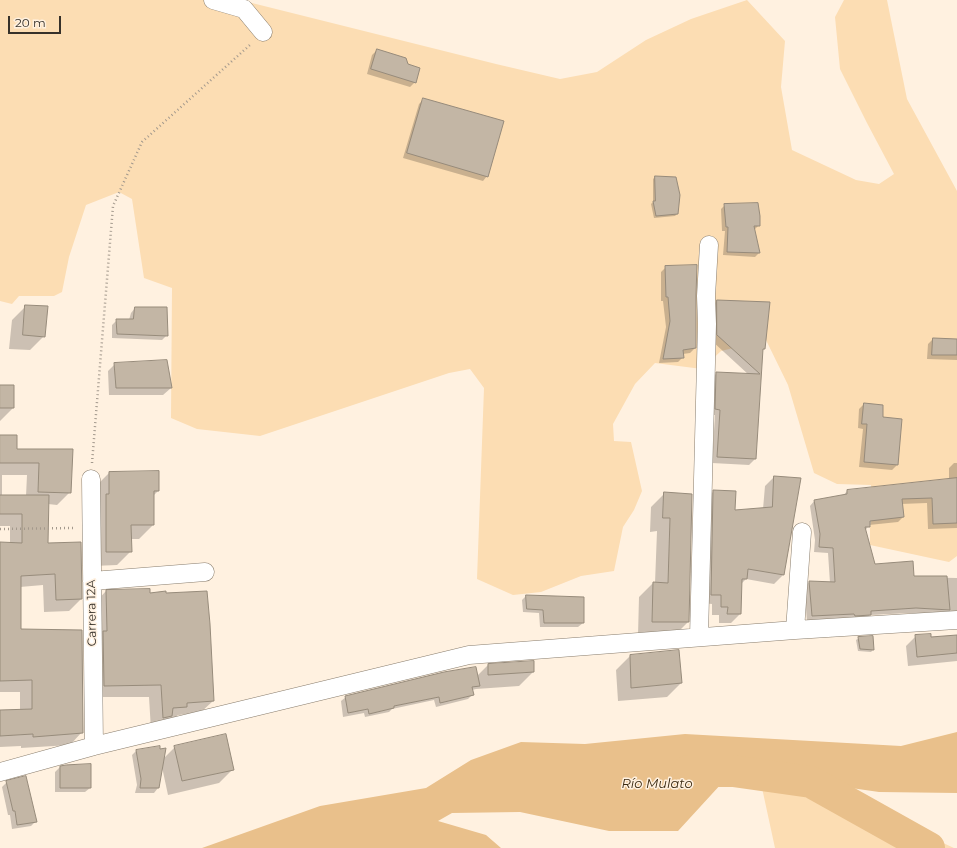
<!DOCTYPE html>
<html>
<head>
<meta charset="utf-8">
<style>
  body { margin:0 }
  #map { position:relative; width:957px; height:848px; overflow:hidden; background:#fff1e0; font-family:Montserrat,sans-serif }
  canvas { display:block }
  .scale { position:absolute; left:8px; top:16px; width:53px; height:18px; box-sizing:border-box; border:2px solid #36312a; border-top:0; padding-left:5px; font-size:12px; line-height:14px; white-space:nowrap; color:#36312a; -webkit-text-stroke:3px #fff1e0; paint-order:stroke }
</style>
</head>
<body>
<div id="map">
<canvas width="957" height="848"></canvas>
<div class="scale">20 m</div>
</div>
<script>
const ctx = document.querySelector('canvas').getContext('2d');
ctx.lineJoin = 'round';
function paint(path, color) { ctx.fillStyle = color; ctx.fill(path, 'evenodd'); }
function trace(path, color, width, dash) { ctx.strokeStyle = color; ctx.lineWidth = width; ctx.lineCap = dash ? 'butt' : 'round'; ctx.setLineDash(dash || []); ctx.stroke(path); }
function write(font, color, halo, rows, align = 'center') {
  ctx.font = font + ' Montserrat,sans-serif'; ctx.lineWidth = 3; ctx.setLineDash([]); ctx.textBaseline = 'middle'; ctx.strokeStyle = halo; ctx.fillStyle = color; for (const [text, x, y, turn = 0] of rows) {
    ctx.save(); ctx.translate(x, y); ctx.rotate((+turn || 0) * Math.PI / 180); ctx.textAlign = isNaN(turn) ? turn : align; if (halo) ctx.strokeText(text, 0, 0); ctx.fillText(text, 0, 0); ctx.restore();
  }
}
const green = new Path2D(`
  M 0,0 L 240,0 L 496,64 L 560,79 L 597,72 L 646,40 L 691,19 L 747,0 L 785,41 L 781,87 L 792,150 L 856,180 L 879,184 L 894,174 L 867,123 L 840,69 L 835,17 L 844,0 L 887,0 L 907,99 L 957,191 L 957,556 L 949,562 L 870,545 L 870,527 L 873,513 L 871,485 L 837,484 L 814,473 L 788,385 L 766,340 L 721,351 L 702,369 L 655,363 L 635,384 L 613,424 L 614,441 L 631,442 L 642,491 L 634,510 L 623,527 L 614,571 L 581,576 L 541,592 L 513,595 L 477,579 L 484,388 L 470,369 L 449,373 L 260,436 L 197,429 L 171,418 L 172,288 L 144,278 L 132,199 L 119,192 L 86,205 L 69,257 L 62,292 L 54,296 L 19,296 L 12,304 L 0,301 Z
  M 759,774 L 811,782 L 954,848 L 775,848 Z`);
const water = new Path2D(`
  M 957,732 L 957,793 L 879,792 L 733,771 L 678,831 L 609,831 L 520,812 L 452,813 L 438,821 L 486,835 L 501,848 L 202,848 L 320,806 L 426,788 L 471,760 L 521,742 L 585,744 L 685,734 L 901,746 Z`);
const shadow = new Path2D(`
  M 377,50 L 415,82 L 410,87 L 367,74 L 372,55 Z
  M 424,99 L 487,176 L 483,181 L 403,158 L 419,104 Z
  M 655,177 L 677,214 L 675,216 L 654,218 L 651,204 L 653,202 L 653,179 Z
  M 725,205 L 759,225 L 754,230 L 759,253 L 755,257 L 723,255 L 725,231 L 722,231 L 721,209 Z
  M 666,267 L 695,348 L 690,353 L 683,354 L 683,357 L 678,362 L 659,363 L 666,327 L 663,301 L 661,301 L 661,272 Z
  M 717,301 L 764,349 L 761,352 L 755,459 L 749,465 L 712,463 L 715,415 L 710,415 L 711,379 L 717,373 L 749,375 L 712,341 L 711,307 Z
  M 26,306 L 44,336 L 30,350 L 9,349 L 12,320 Z
  M 135,308 L 167,335 L 162,340 L 112,338 L 112,325 L 117,320 L 129,320 L 131,313 Z
  M 933,339 L 957,340 L 957,360 L 927,359 L 928,344 Z
  M 115,364 L 171,388 L 163,395 L 109,395 L 108,371 Z
  M 0,386 L 13,408 L 0,421 Z
  M 864,404 L 882,418 L 897,465 L 892,470 L 859,467 L 863,429 L 858,428 L 859,409 Z
  M 0,436 L 16,450 L 72,450 L 70,492 L 57,505 L 48,504 L 47,544 L 81,599 L 69,611 L 44,612 L 43,585 L 20,587 L 20,630 L 82,732 L 70,745 L 21,748 L 21,746 L 0,747 L 0,711 L 20,710 L 20,692 L 0,692 L 0,543 L 10,544 L 10,526 L 0,526 ZM 2,475 L 27,475 L 26,496 L 2,496 Z
  M 954,463 L 957,463 L 957,528 L 928,529 L 927,503 L 901,504 L 903,517 L 898,522 L 869,525 L 865,531 L 875,565 L 913,577 L 957,578 L 957,615 L 910,613 L 870,615 L 865,619 L 807,621 L 804,587 L 809,582 L 830,583 L 828,553 L 814,552 L 815,540 L 810,506 L 815,500 L 843,496 L 847,491 L 949,480 L 949,468 Z
  M 109,473 L 158,491 L 153,496 L 153,525 L 139,539 L 130,539 L 131,551 L 117,565 L 93,566 L 95,487 Z
  M 774,477 L 784,574 L 774,584 L 746,579 L 741,584 L 740,614 L 731,623 L 719,623 L 719,615 L 712,615 L 712,604 L 702,603 L 705,500 L 714,491 L 734,512 L 763,509 L 765,486 Z
  M 665,493 L 691,495 L 688,622 L 674,636 L 638,635 L 639,597 L 653,583 L 655,583 L 657,531 L 650,532 L 651,507 Z
  M 149,590 L 149,594 L 213,701 L 200,713 L 178,715 L 174,719 L 151,730 L 149,697 L 92,697 L 94,604 L 106,591 Z
  M 526,596 L 583,623 L 578,627 L 540,627 L 539,613 L 523,612 L 522,600 Z
  M 916,636 L 930,638 L 957,636 L 957,661 L 908,666 L 906,646 Z
  M 859,638 L 873,650 L 871,652 L 858,651 L 856,640 Z
  M 630,656 L 681,683 L 667,697 L 618,701 L 616,670 Z
  M 488,665 L 533,672 L 519,686 L 476,689 L 472,690 L 473,694 L 468,699 L 436,707 L 434,700 L 392,709 L 389,712 L 365,717 L 364,713 L 343,717 L 341,701 L 346,697 L 477,676 Z
  M 175,747 L 233,769 L 219,783 L 168,795 L 162,767 L 158,788 L 154,793 L 135,793 L 137,785 L 132,755 L 137,750 L 164,758 Z
  M 60,767 L 90,788 L 85,792 L 55,792 L 55,772 Z
  M 7,782 L 36,821 L 31,826 L 12,829 L 10,815 L 8,815 L 2,787 Z`);
const river = new Path2D(`
  M 688,771 L 733,771 L 811,782 L 929,848`);
const building = new Path2D(`
  M 377,49 L 406,58 L 408,64 L 420,68 L 416,83 L 371,69 Z
  M 423,98 L 504,121 L 488,177 L 407,153 Z
  M 655,176 L 676,177 L 680,195 L 678,214 L 656,216 L 653,201 L 655,201 Z
  M 758,203 L 760,216 L 760,226 L 754,226 L 760,253 L 727,252 L 728,227 L 726,227 L 724,204 Z
  M 697,265 L 696,295 L 696,348 L 683,350 L 684,358 L 663,359 L 670,321 L 668,297 L 666,297 L 665,266 Z
  M 717,300 L 770,302 L 765,349 L 763,349 L 756,459 L 717,457 L 720,410 L 715,409 L 716,372 L 760,374 L 717,335 Z
  M 25,305 L 48,306 L 45,337 L 23,335 Z
  M 135,307 L 167,307 L 168,336 L 117,334 L 116,319 L 133,319 Z
  M 933,338 L 957,339 L 957,355 L 932,355 Z
  M 167,360 L 172,388 L 116,388 L 114,363 Z
  M 0,385 L 14,385 L 14,408 L 0,408 Z
  M 864,403 L 883,405 L 883,417 L 902,419 L 898,465 L 864,462 L 867,424 L 862,424 Z
  M 0,435 L 17,435 L 17,449 L 73,449 L 71,493 L 38,492 L 39,463 L 0,463 Z
  M 159,471 L 159,491 L 154,491 L 154,525 L 131,525 L 132,552 L 106,552 L 106,494 L 109,494 L 109,472 Z
  M 774,476 L 801,478 L 784,575 L 748,569 L 747,579 L 742,579 L 741,614 L 727,614 L 728,607 L 721,607 L 721,595 L 711,595 L 713,490 L 736,491 L 735,510 L 772,507 Z
  M 957,478 L 957,523 L 933,524 L 932,498 L 902,499 L 904,517 L 870,521 L 870,527 L 865,527 L 875,564 L 913,561 L 914,576 L 947,576 L 950,610 L 916,608 L 871,611 L 871,615 L 855,616 L 854,614 L 812,616 L 809,581 L 835,582 L 833,548 L 819,547 L 820,534 L 814,500 L 847,494 L 847,490 Z
  M 664,492 L 692,494 L 689,622 L 652,622 L 653,582 L 668,583 L 670,518 L 663,518 Z
  M 0,495 L 49,495 L 48,543 L 81,542 L 82,599 L 56,600 L 55,574 L 21,576 L 21,629 L 82,630 L 83,733 L 33,737 L 33,734 L 0,736 L 0,710 L 32,709 L 32,680 L 0,681 L 0,542 L 22,543 L 22,514 L 0,514 Z
  M 150,589 L 150,593 L 166,591 L 166,593 L 207,591 L 210,624 L 214,701 L 187,703 L 187,707 L 173,708 L 172,716 L 163,718 L 161,685 L 104,686 L 103,631 L 107,631 L 106,590 Z
  M 526,595 L 584,597 L 584,623 L 544,623 L 543,610 L 527,609 Z
  M 931,634 L 931,637 L 957,635 L 957,653 L 917,657 L 915,635 Z
  M 873,636 L 874,650 L 860,649 L 858,637 Z
  M 679,650 L 682,683 L 631,688 L 630,655 Z
  M 534,661 L 534,672 L 488,675 L 488,664 Z
  M 476,667 L 480,686 L 472,687 L 474,695 L 440,703 L 439,697 L 394,706 L 394,708 L 369,714 L 368,709 L 348,713 L 345,696 L 444,672 Z
  M 226,734 L 234,770 L 182,781 L 174,746 Z
  M 160,746 L 160,749 L 166,748 L 159,788 L 140,788 L 141,779 L 136,750 Z
  M 91,764 L 91,788 L 60,788 L 60,766 L 66,765 Z
  M 26,776 L 37,822 L 17,825 L 15,811 L 13,811 L 6,781 Z`);
const path = new Path2D(`
  M 92,463 L 113,206 L 142,142 L 251,44
  M 0,529 L 73,528`);
const minor = new Path2D(`
  M 213,0 L 244,9 L 263,32
  M 91,479 L 94,746
  M 92,581 L 205,572
  M 795,630 L 802,532
  M 699,636 L 705,401 L 707,324 L 706,296 L 709,245
  M 0,772 L 94,746 L 469,655 L 795,630 L 957,620`);
const streetNames = [
  ["Carrera 12A",92,613,-91]
];
const waterNames = [
  ["Río Mulato",657,784]
];
paint(green, '#fcddb3');
paint(water, '#e9c08b');
paint(shadow, '#0003');
trace(river, '#e9c08b', 32);
paint(building, '#c3b6a5');
trace(building, '#978b7b', 1);
trace(minor, '#897d6d', 19);
trace(path, '#a3998d', 2.5, [1, 3]);
trace(minor, '#fff', 18);
write('12px', '#36312a', '#fff1e0', streetNames);
write('italic 13px', '#3b2a11', '#fff1e0', waterNames);
</script>
</body>
</html>
